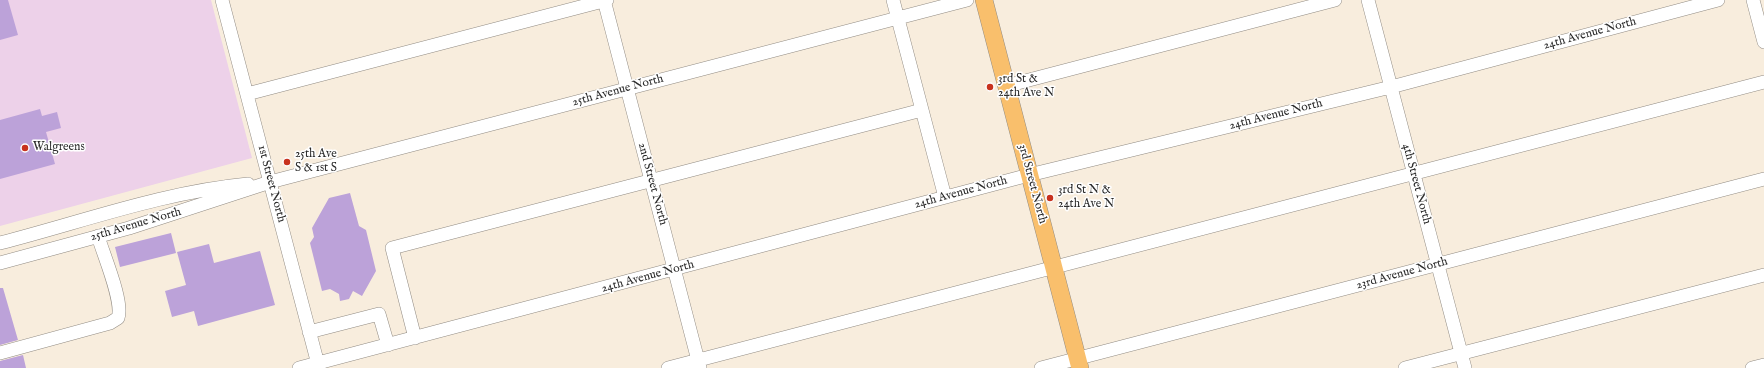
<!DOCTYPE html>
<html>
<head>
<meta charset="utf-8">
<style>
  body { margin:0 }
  canvas { display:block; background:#f8eddd }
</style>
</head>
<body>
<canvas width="1764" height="368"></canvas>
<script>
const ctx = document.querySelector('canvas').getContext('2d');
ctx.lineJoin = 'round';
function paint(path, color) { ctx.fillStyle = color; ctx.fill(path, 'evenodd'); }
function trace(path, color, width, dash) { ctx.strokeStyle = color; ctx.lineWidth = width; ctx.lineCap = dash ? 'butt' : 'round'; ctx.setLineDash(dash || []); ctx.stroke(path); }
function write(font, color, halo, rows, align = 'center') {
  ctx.font = font + ' "IM FELL English",serif'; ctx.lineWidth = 3; ctx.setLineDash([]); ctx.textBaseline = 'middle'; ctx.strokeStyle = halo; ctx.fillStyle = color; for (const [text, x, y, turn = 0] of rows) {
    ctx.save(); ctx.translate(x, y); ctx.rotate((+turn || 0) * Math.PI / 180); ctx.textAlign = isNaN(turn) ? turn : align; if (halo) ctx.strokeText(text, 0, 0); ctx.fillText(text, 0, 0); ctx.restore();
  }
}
const built = new Path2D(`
  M 0,0 L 211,0 L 252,158 L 0,226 Z`);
const building = new Path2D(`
  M 0,0 L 8,0 L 18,35 L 0,40 Z
  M 40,109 L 42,116 L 57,112 L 61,128 L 46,132 L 55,164 L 0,179 L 0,120 Z
  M 350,193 L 359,226 L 366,230 L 376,271 L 362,296 L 353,291 L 349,299 L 340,301 L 339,294 L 330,289 L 322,291 L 310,243 L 314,237 L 312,228 L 329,198 Z
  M 171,233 L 176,253 L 120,267 L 115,247 Z
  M 209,244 L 214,263 L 260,251 L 275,305 L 198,326 L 194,311 L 172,317 L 165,291 L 186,285 L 177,252 Z
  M 0,288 L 3,288 L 18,340 L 0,345 Z
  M 23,355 L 26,368 L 0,368 L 0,361 Z`);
const minor = new Path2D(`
  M 222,0 L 319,368
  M 604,0 L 700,368
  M 893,0 L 945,197
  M 1368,0 L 1465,368
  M 1753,0 L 1764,42
  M 1006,86 L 1335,0
  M 247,94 L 607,0
  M 0,243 C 82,222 163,192 248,184
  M 0,263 L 129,228 L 270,182 L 967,0
  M 309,332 L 379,314 L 388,345
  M 415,338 L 392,248 L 922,110
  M 0,353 L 110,323 L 118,318 C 124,302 103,254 98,236
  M 299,368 L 1029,175 L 1391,87 L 1718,0
  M 668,368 L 1764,82
  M 1041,368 L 1764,179
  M 1405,368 L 1764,275
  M 1752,368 L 1764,365`);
const major = new Path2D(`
  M 984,0 L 1080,368`);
const markers = [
  [990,87,4,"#c8321e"],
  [25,148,4,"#c8321e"],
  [287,162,4,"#c8321e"],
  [1050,198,4,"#c8321e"]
];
const streetNames = [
  ["24th Avenue North",1590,34,-15],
  ["25th Avenue North",618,91,-15],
  ["24th Avenue North",1276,115,-14],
  ["1st Street North",271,184,75],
  ["2nd Street North",652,184,75],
  ["3rd Street North",1032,184,75],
  ["4th Street North",1416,184,75],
  ["24th Avenue North",961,193,-15],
  ["25th Avenue North",136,225,-16],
  ["23rd Avenue North",1402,274,-15],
  ["24th Avenue North",648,277,-15]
];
const poiNames = [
  ["3rd St &",998,80],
  ["24th Ave N",998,94],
  ["Walgreens",33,148],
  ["25th Ave",295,155],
  ["S & 1st S",295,169],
  ["3rd St N &",1058,191],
  ["24th Ave N",1058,205]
];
paint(built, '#edd1e9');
paint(building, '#bca2d9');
trace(minor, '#928c84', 14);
trace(major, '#928c84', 18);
trace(minor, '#fff', 13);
trace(major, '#f9bf6c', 17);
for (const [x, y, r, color] of markers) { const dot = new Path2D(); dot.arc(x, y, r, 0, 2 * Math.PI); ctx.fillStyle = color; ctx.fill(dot); trace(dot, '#fff', 1.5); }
write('12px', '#2b2b2b', '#fff', streetNames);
write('12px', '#2b2b2b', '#fff', poiNames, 'left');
</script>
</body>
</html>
